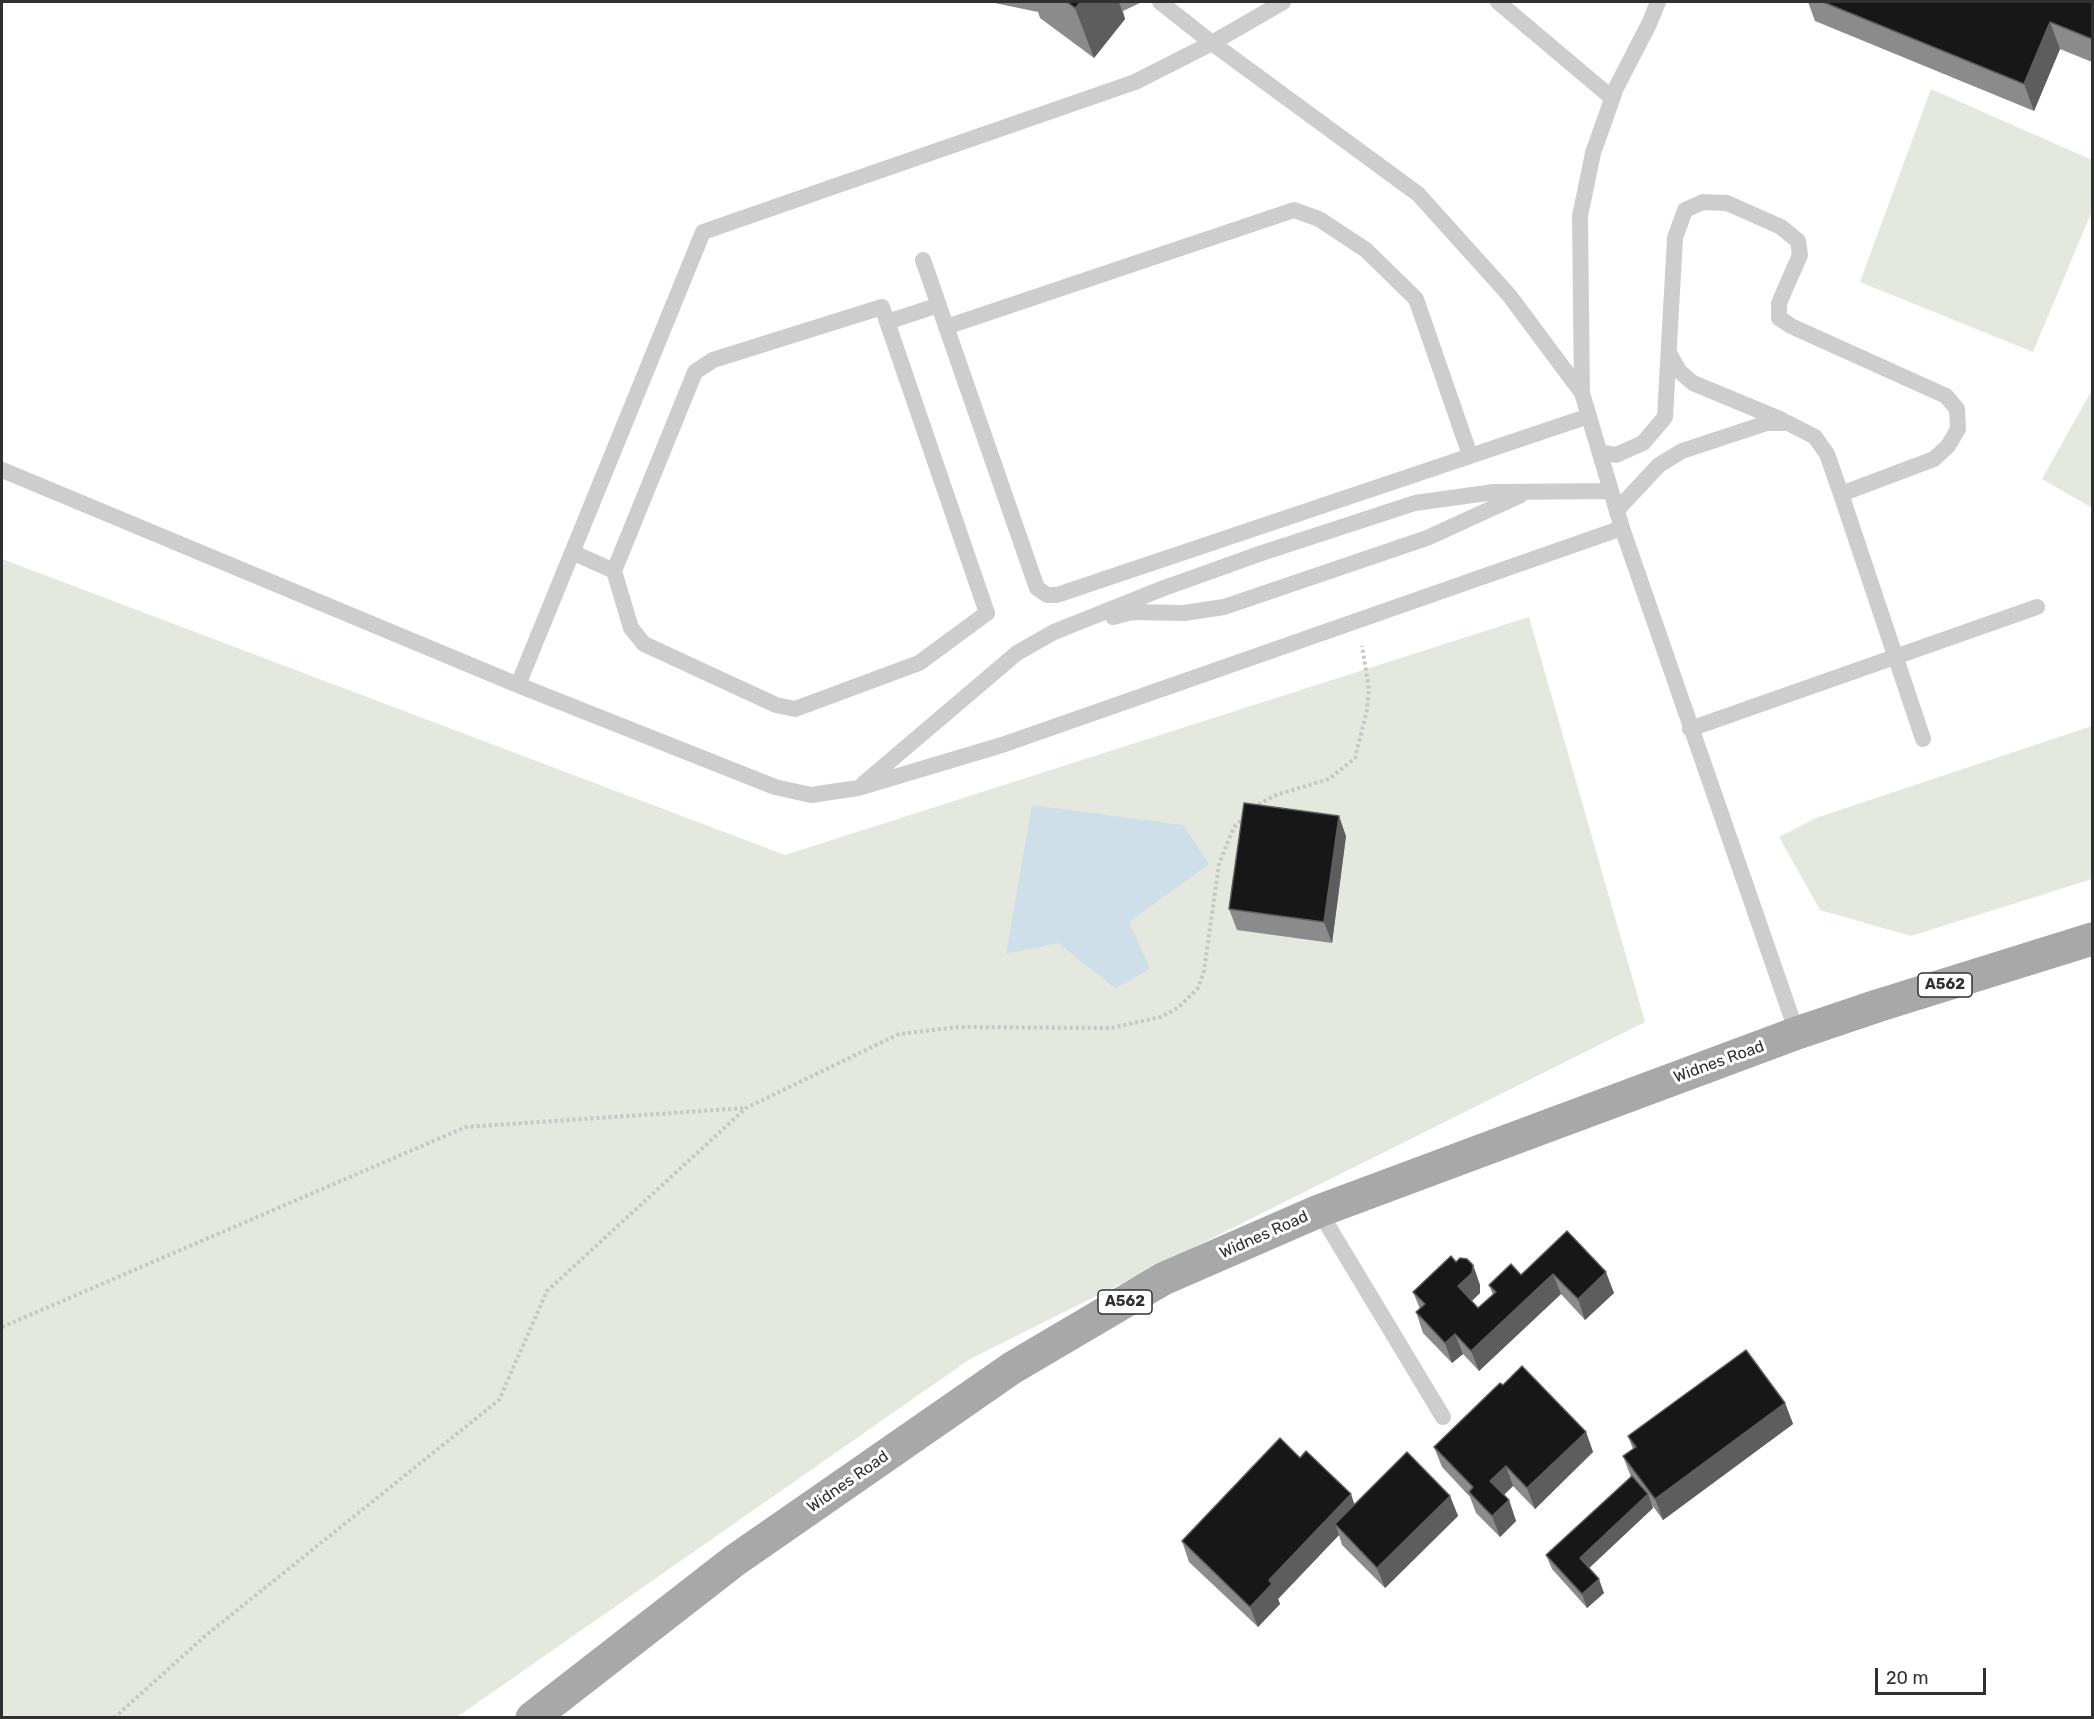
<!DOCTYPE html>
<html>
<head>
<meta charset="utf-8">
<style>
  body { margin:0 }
  #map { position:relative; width:2094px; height:1719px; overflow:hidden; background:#fff; font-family:Rubik,sans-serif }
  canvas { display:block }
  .frame { position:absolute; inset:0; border:3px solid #303030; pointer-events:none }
  .scale { position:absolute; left:1875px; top:1668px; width:111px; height:27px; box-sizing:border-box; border:3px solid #303030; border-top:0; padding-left:8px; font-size:18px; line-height:21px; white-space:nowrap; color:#303030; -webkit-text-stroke:4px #fff; paint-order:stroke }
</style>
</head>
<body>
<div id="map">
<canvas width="2094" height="1719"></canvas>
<div class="frame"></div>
<div class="scale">20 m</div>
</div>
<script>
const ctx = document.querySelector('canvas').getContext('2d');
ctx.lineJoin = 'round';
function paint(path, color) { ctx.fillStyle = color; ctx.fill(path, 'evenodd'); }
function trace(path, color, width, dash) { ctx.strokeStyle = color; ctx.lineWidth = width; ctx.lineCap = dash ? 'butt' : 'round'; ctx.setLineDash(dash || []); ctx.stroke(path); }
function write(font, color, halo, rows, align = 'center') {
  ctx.font = font + ' Rubik,sans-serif'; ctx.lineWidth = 6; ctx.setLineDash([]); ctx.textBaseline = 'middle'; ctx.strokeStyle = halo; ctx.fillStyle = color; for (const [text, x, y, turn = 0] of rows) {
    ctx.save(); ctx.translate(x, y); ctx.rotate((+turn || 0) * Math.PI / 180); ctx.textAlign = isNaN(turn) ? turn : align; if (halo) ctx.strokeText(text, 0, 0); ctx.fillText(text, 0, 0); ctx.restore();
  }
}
const green = new Path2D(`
  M 1931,89 L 2092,160 L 2092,211 L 2033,352 L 1860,282 Z
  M 2092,390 L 2092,508 L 2042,479 Z
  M 2,559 L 785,855 L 1529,617 L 1645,1022 L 970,1359 L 457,1717 L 2,1717 Z
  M 2092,726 L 2092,879 L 1911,936 L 1820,910 L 1779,837 L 1816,818 Z`);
const water = new Path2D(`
  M 1032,805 L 1183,825 L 1209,864 L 1129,922 L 1150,969 L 1115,988 L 1058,943 L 1006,954 Z`);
const path = new Path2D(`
  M 1253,807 L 1276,795 L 1329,779 L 1355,758 L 1367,710 L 1369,689 L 1362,646
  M 2,1327 L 466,1127 L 745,1108
  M 114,1718 L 205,1636 L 499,1400 L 547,1291 L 746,1108 L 899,1034 L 959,1027 L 1111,1028 L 1161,1017 L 1179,1007 L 1198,988 L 1204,971 L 1219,864 L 1234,827 L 1244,817`);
const service = new Path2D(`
  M 1160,2 L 1212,43 L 1418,194 L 1509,295 L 1582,393
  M 1498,2 L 1612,98
  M 1658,2 L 1649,24 L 1616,88 L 1593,153 L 1580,216 L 1582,393 L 1622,528 L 1797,1033
  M 923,260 L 1037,588 L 1047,595 L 1057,595 L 1589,416
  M 887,322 L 939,305
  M 946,327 L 1294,210 L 1319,219 L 1366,250 L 1416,299 L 1470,455
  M 1669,353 L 1679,371 L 1693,383 L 1782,420
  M 1600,452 L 1616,455 L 1643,443 L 1665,417 L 1675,238 L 1685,210 L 1703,202 L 1727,203 L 1781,227 L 1798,241 L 1800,255 L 1779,303 L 1779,318 L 1791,326 L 1946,396 L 1957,409 L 1958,429 L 1948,446 L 1934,459 L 1841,494
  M 2,470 L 518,685 L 775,787 L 811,795 L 858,788 L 1002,745 L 1622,528
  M 1617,510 L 1659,465 L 1682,451 L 1767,423 L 1788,423 L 1815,437 L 1827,454 L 1841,494 L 1923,739
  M 572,552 L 614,571 L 695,372 L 713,360 L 882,307 L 987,613 L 919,663 L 795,709 L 776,705 L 644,644 L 631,628 L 614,571
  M 1113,617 L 1132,612 L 1184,613 L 1224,607 L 1427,538 L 1521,495
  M 518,685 L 703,232 L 1135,82 L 1212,43 L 1283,2
  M 1690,729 L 2037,607
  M 863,784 L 1017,653 L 1054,632 L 1164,588 L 1262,553 L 1415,503 L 1494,492 L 1611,491
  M 1319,1211 L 1443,1417`);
const primary = new Path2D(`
  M 532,1718 L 734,1561 L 1012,1368 L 1163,1279 L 1319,1211 L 1797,1033 L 1877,1006 L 2092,939`);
const wall = new Path2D(`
  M 990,2 L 1142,2 L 1123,11 L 1125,19 L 1094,58 L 1040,18 L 1038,12 Z
  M 1808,2 L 2092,2 L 2092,62 L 2060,49 L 2034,111 L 1815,21 Z
  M 1346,836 L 1332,943 L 1237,930 L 1229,909 Z
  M 1567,1231 L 1614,1293 L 1585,1320 L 1561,1294 L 1479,1371 L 1463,1354 L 1452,1363 L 1423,1333 L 1416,1312 L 1420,1309 L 1413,1292 L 1456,1262 L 1473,1265 L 1480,1285 L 1480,1293 L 1472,1301 L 1478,1308 L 1493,1295 L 1489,1285 L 1521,1275 Z
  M 1785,1403 L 1793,1424 L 1663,1520 L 1652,1505 L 1653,1508 L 1589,1568 L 1604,1593 L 1587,1608 L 1552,1569 L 1546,1555 L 1631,1477 L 1623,1456 L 1633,1449 L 1628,1436 Z
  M 1586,1432 L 1593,1452 L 1535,1509 L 1513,1486 L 1504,1495 L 1509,1500 L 1516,1521 L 1500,1537 L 1476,1513 L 1470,1497 L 1442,1467 L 1434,1447 Z
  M 1300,1458 L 1354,1505 L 1450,1496 L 1458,1516 L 1385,1588 L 1342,1545 L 1339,1535 L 1278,1599 L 1280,1604 L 1258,1627 L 1189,1562 L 1182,1541 Z`);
const shadedWall = new Path2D(`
  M 1080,2 L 1119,2 L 1125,19 L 1094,58 L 1075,8 Z
  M 2050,22 L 2060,49 L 2034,111 L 2024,84 Z
  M 1339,816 L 1346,836 L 1332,943 L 1324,922 Z
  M 1473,1265 L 1480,1285 L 1480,1293 L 1465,1307 L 1458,1286 Z
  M 1606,1272 L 1614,1293 L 1585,1320 L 1578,1299 Z
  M 1553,1274 L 1561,1294 L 1479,1371 L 1471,1351 Z
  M 1455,1334 L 1463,1354 L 1452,1363 L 1445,1343 Z
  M 1785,1403 L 1793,1424 L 1663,1520 L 1655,1499 Z
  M 1586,1432 L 1593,1452 L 1535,1509 L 1527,1488 Z
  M 1506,1466 L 1513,1486 L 1497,1501 L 1490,1481 Z
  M 1351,1494 L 1358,1515 L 1335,1524 L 1339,1535 L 1278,1599 L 1280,1604 L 1258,1627 L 1250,1607 L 1269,1580 Z
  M 1648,1494 L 1653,1508 L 1585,1572 L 1580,1558 Z
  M 1450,1496 L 1458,1516 L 1385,1588 L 1377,1568 Z
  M 1509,1500 L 1516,1521 L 1500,1537 L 1492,1516 Z
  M 1599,1579 L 1604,1593 L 1587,1608 L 1582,1594 Z`);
const building = new Path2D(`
  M 1067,2 L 1081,2 L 1075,8 Z
  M 1823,2 L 2092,2 L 2092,39 L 2050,22 L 2024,84 Z
  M 1244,803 L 1339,816 L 1324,922 L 1229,909 Z
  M 1567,1231 L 1606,1272 L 1578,1299 L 1553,1274 L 1471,1351 L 1455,1334 L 1445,1343 L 1416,1312 L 1425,1304 L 1413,1292 L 1451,1256 L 1456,1262 L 1460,1258 L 1467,1259 L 1473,1265 L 1472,1273 L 1458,1286 L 1478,1308 L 1496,1292 L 1489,1285 L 1511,1264 L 1521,1275 Z
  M 1746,1350 L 1785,1403 L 1655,1499 L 1623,1456 L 1636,1447 L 1628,1436 Z
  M 1522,1366 L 1586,1432 L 1527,1488 L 1506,1466 L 1490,1481 L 1509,1500 L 1492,1516 L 1469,1492 L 1473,1487 L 1434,1447 L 1500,1383 L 1503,1385 Z
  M 1280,1438 L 1300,1458 L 1306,1451 L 1351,1494 L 1269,1580 L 1272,1584 L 1250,1607 L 1182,1541 Z
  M 1407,1452 L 1450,1496 L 1377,1568 L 1335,1524 Z
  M 1632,1476 L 1648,1494 L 1580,1558 L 1599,1579 L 1582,1594 L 1546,1555 Z`);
const shields = [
  [1945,985,54],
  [1125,1302,54]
];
const shieldNames = [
  ["A562",1945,985],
  ["A562",1125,1302]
];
const streetNames = [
  ["Widnes Road",1719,1062,-20],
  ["Widnes Road",1264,1235,-24],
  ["Widnes Road",848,1482,-35]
];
paint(green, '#e4e8de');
paint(water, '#cfdfe9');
trace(path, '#c7c7c7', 4, [3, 3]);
trace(service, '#cdcdcd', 16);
trace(primary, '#a8a8a8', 33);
paint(wall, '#8b8b8b');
paint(shadedWall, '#5d5d5d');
paint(building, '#171717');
trace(building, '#5d5d5d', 1.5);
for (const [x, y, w] of shields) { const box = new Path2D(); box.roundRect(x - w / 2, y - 12, w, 24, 4.5); ctx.fillStyle = '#fff'; ctx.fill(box); trace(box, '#303030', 1.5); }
write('bold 15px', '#303030', null, shieldNames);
write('16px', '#303030', '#fff', streetNames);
</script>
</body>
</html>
